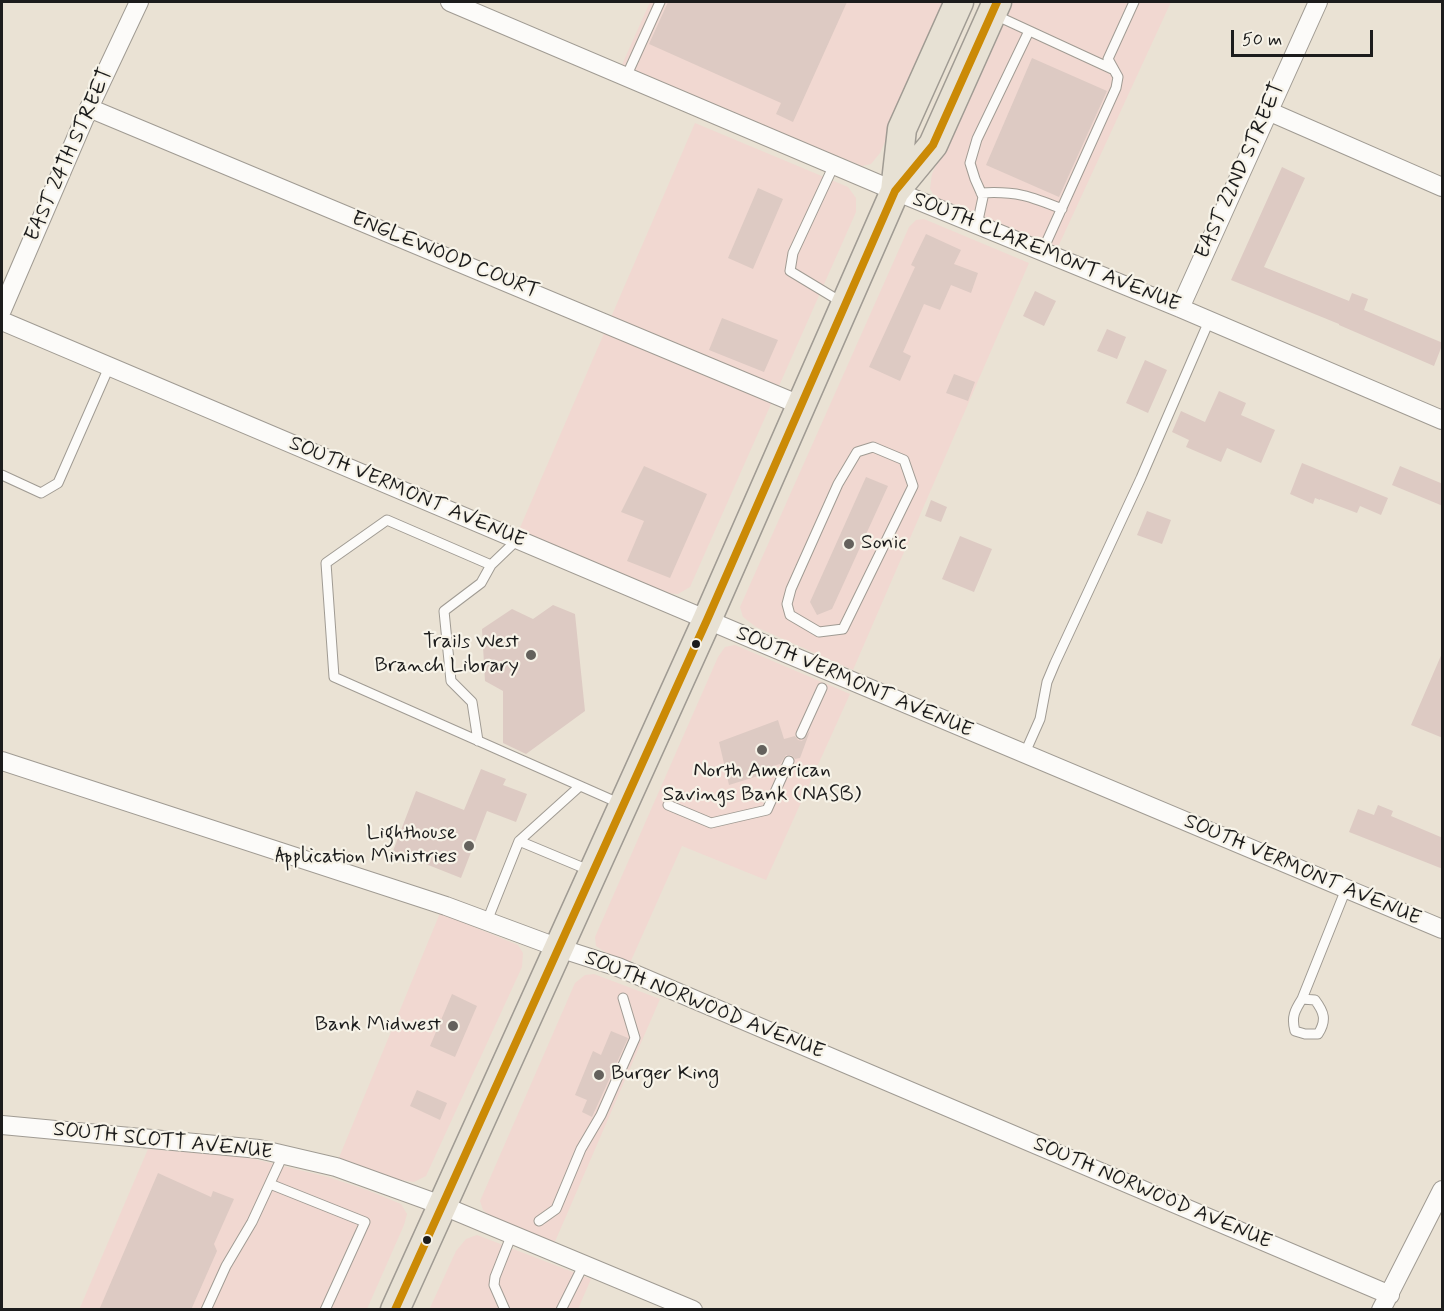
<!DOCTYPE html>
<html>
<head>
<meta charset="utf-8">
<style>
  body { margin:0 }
  #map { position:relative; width:1444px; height:1311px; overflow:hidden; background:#eae2d4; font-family:Mynerve,sans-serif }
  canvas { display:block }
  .frame { position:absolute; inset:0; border:3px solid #1c1c1c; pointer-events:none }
  .scale { position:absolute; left:1231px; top:30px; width:142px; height:27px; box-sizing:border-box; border:3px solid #1c1c1c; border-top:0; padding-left:8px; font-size:18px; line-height:21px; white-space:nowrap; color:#1c1c1c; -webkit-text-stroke:4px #f7f3e8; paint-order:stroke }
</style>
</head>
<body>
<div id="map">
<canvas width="1444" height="1311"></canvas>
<div class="frame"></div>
<div class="scale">50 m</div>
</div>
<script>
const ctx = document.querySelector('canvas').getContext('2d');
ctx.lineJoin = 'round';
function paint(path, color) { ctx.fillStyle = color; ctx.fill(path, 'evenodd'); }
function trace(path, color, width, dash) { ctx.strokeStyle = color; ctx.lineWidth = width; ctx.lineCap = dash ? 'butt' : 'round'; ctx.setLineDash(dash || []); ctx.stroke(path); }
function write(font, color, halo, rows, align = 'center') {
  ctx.font = font + ' Mynerve,sans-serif'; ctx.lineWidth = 4.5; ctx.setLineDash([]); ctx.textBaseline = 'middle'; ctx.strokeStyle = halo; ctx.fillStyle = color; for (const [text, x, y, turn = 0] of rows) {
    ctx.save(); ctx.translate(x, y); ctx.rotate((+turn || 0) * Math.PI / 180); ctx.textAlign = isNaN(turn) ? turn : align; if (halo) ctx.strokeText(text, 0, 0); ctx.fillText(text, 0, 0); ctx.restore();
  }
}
const built = new Path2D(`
  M 650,2 L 947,2 L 880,153 L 871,164 L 862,166 L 621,67 Z
  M 1008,2 L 1171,2 L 1058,247 L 935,197 L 930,189 L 932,174 Z
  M 695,123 L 848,187 L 856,198 L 856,212 L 690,587 L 678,594 L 663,593 L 519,530 Z
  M 924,219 L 1029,263 L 853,670 L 756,627 L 743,617 L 740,607 L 909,227 L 916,220 Z
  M 735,645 L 850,694 L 766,880 L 682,846 L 630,963 L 605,952 L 596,946 L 595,937 L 718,657 L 725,647 Z
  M 440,913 L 518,945 L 523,953 L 522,967 L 426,1176 L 414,1182 L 395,1179 L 338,1160 Z
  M 594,974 L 660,999 L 554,1244 L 494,1219 L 483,1210 L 480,1201 L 575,983 L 585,975 Z
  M 148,1149 L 246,1157 L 328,1177 L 367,1190 L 401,1204 L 407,1214 L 404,1225 L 367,1309 L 79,1310 Z
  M 477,1235 L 591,1279 L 578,1309 L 429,1310 L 456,1251 L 466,1239 Z`);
const building = new Path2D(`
  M 668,2 L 847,2 L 793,122 L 776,114 L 781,103 L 649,44 Z
  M 1032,58 L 1107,91 L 1059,197 L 986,165 Z
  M 1282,167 L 1305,178 L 1264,267 L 1349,301 L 1352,293 L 1368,299 L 1364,310 L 1443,343 L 1434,366 L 1339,325 L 1339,324 L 1231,280 Z
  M 758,188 L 783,199 L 753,269 L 728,258 Z
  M 926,234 L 961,250 L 954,264 L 978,273 L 971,293 L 951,285 L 940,310 L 924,304 L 903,352 L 911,356 L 900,381 L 869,367 L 915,267 L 911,265 Z
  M 1035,291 L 1056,301 L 1044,326 L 1023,316 Z
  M 722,318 L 778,340 L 764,372 L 709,350 Z
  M 1107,329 L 1126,337 L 1117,359 L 1097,351 Z
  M 1145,360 L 1167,370 L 1148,413 L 1126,403 Z
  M 954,374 L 975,382 L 968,401 L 946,393 Z
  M 1219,391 L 1246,403 L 1241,415 L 1275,430 L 1261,463 L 1227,448 L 1221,462 L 1186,447 L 1189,440 L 1172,432 L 1181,411 L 1205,422 Z
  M 1302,463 L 1388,498 L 1381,515 L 1360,506 L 1357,513 L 1320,499 L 1320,500 L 1315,498 L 1313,504 L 1290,494 Z
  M 644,466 L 707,494 L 670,578 L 627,561 L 644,521 L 621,512 Z
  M 1400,466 L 1443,484 L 1443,506 L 1392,485 Z
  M 866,477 L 888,486 L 832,609 L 817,615 L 810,602 Z
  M 931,500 L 947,507 L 941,522 L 925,516 Z
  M 1147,511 L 1171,520 L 1162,544 L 1137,535 Z
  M 960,536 L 992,549 L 974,592 L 942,579 Z
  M 553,605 L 575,614 L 585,711 L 526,754 L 503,743 L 503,691 L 485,681 L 482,629 L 512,609 L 533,619 Z
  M 1443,651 L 1443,738 L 1411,725 Z
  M 778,720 L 784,739 L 795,736 L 798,740 L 802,741 L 810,731 L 800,758 L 795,759 L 791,755 L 786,755 L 780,764 L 773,766 L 771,772 L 729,785 L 719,742 Z
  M 481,769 L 506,779 L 503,785 L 527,794 L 516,822 L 487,811 L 461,878 L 393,851 L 416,791 L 464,810 Z
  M 1378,805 L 1393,811 L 1391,816 L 1443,838 L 1443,869 L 1349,832 L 1358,809 L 1374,815 Z
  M 452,994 L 477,1006 L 455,1057 L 430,1046 Z
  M 611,1031 L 628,1038 L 592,1117 L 582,1112 L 587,1100 L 575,1095 L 593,1051 L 601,1055 Z
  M 417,1090 L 447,1103 L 440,1120 L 410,1106 Z
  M 158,1173 L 211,1197 L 213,1191 L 234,1199 L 214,1244 L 217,1251 L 191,1310 L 99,1310 Z`);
const lane = new Path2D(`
  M 995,15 L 1112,69
  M 626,77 L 660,2
  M 834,165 L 793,253 L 790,271 L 843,303
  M 981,193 C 1016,191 1030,196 1062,209
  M 977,225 L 983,197 L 975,179 L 970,163 L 977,139 L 1029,31
  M 1042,252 L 1116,88 L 1118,77 L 1108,59 L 1134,2
  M 873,447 L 904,460 L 913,486 L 843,629 L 819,632 L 790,615 L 787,604 L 791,589 L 838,484 L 857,452 Z
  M 2,475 L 41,493 L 58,483 L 109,367
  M 517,540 L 491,565 L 387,520 L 326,563 L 334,677 L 621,804
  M 801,734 L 822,688
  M 478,741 L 472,702 L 451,681 L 444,611 L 481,583 L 491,565
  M 1024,755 L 1040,719 L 1047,682 L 1055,663 L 1141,478 L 1209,321
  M 668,805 L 711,823 L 767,810 L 789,761
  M 519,841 L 580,786
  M 487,921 L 519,841 L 591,871
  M 1302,999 L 1315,1000 C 1324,1012 1327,1020 1318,1034 L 1305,1034 L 1295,1031 C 1291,1017 1295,1010 1302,999 L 1346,889
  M 270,1184 L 365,1222 L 325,1310
  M 539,1221 L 556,1209 L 581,1149 L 601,1115 L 635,1038 L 623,998
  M 206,1310 L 226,1266 L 252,1222 L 283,1155
  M 505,1310 L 494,1285 L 495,1277 L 512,1234
  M 561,1310 L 584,1264`);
const street = new Path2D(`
  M 450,2 L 895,191 L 1180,308 L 1442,420
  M 89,108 L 800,405
  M 1268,111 L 1442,187
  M 1180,308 L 1318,2
  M 2,310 L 89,108 L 139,2
  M 2,321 C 482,525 961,728 1442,929
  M 2,761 L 446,906 L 559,948 L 618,967 L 1390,1295
  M 2,1125 L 259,1149 L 336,1167 L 441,1205 L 693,1310
  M 1381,1310 L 1442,1190`);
const primary = new Path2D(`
  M 895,191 L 902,129 L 959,2
  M 395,1310 L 707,620 L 895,191 L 933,145 L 997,2`);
const bus1 = new Path2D(`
  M 395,1310 L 707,620 L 895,191 L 933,145 L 997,2`);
const markers = [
  [849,544,6,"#64615c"],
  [696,644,5,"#1c1c1c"],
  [531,655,6,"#64615c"],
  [762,750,6,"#64615c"],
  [469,846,6,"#64615c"],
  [453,1026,6,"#64615c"],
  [599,1075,6,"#64615c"],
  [427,1240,5,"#1c1c1c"]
];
const streetNames = [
  ["EAST 24TH STREET",70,155,-66],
  ["EAST 22ND STREET",1241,171,-66],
  ["SOUTH CLAREMONT AVENUE",1046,253,22],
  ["ENGLEWOOD COURT",445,256,22],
  ["SOUTH VERMONT AVENUE",407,493,23],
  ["SOUTH VERMONT AVENUE",854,683,23],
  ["SOUTH VERMONT AVENUE",1302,871,23],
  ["SOUTH NORWOOD AVENUE",704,1006,22],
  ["SOUTH SCOTT AVENUE",163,1142,6],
  ["SOUTH NORWOOD AVENUE",1152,1194,23]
];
const poiNames = [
  ["Sonic",861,544,"left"],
  ["Trails West",519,643],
  ["Branch Library",519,667],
  ["North American",762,772,"center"],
  ["Savings Bank (NASB)",762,796,"center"],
  ["Lighthouse",457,834],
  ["Application Ministries",457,858],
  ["Bank Midwest",441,1026],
  ["Burger King",611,1075,"left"]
];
paint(built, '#f1d8d1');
paint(building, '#ddcac3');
trace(lane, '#a09b93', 11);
trace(street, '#a09b93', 20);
trace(primary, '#a09b93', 31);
trace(lane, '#fcfbf9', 9);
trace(street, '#fcfbf9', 18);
trace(primary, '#e7e1d4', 28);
trace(bus1, '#cb8a06', 8);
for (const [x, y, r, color] of markers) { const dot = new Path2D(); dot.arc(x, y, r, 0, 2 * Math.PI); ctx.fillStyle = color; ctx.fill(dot); trace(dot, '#f7f3e8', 2); }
write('21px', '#1c1c1c', '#f7f3e8', streetNames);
write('21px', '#1c1c1c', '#f7f3e8', poiNames, 'right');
</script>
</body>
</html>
